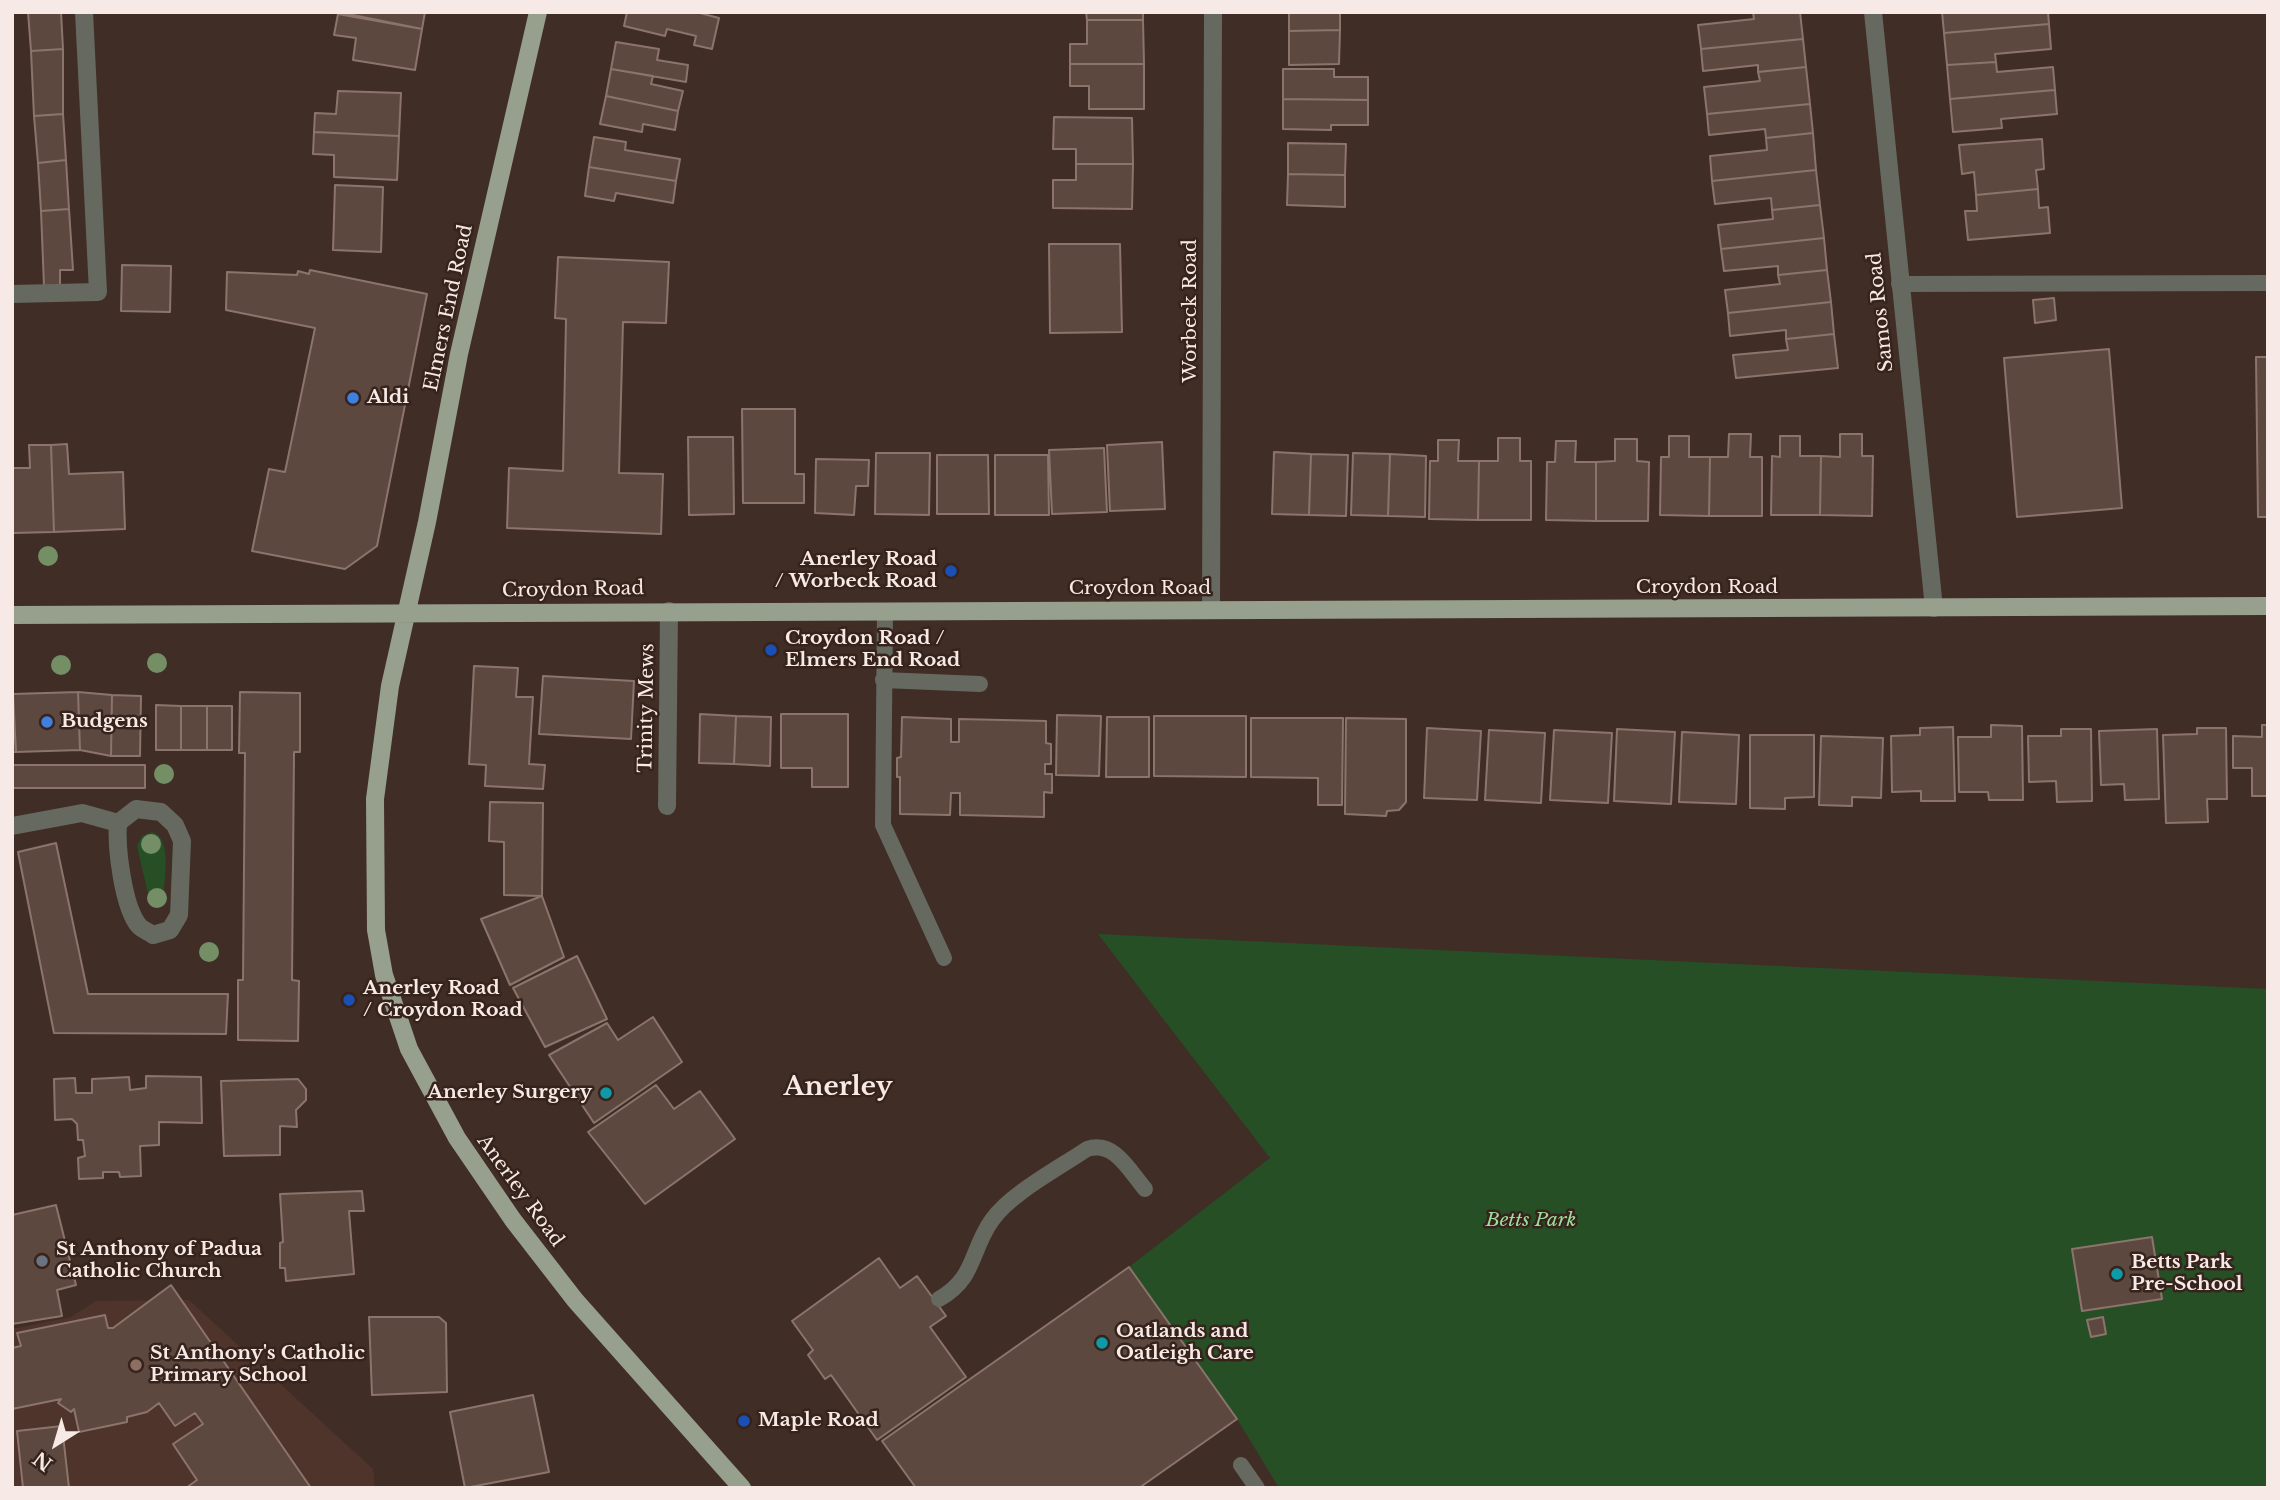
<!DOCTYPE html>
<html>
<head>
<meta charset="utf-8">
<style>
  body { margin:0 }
  #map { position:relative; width:2280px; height:1500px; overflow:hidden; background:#402d25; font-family:"Libre Baskerville",serif }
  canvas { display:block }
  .frame { position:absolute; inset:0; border:14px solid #f7e9e5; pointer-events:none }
  .north { position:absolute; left:21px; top:1409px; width:70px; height:70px; -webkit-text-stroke:5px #36231c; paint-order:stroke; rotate:217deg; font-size:19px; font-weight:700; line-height:28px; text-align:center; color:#f7e9e5 }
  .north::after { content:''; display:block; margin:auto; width:24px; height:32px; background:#f7e9e5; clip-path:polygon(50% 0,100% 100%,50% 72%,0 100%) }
</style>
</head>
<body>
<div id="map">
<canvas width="2280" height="1500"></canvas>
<div class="frame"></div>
<div class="north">N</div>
</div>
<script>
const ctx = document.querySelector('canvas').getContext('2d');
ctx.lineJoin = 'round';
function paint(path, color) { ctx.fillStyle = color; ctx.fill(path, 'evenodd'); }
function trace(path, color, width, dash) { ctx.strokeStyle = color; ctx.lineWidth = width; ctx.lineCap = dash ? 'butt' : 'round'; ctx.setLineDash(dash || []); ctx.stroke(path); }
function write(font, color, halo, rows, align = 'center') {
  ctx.font = font + ' "Libre Baskerville",serif'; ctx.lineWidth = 5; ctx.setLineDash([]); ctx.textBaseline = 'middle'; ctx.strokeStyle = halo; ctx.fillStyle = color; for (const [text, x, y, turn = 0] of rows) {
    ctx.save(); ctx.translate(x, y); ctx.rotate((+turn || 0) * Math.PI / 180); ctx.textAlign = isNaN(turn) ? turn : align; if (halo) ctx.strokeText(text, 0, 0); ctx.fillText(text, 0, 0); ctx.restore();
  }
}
const built = new Path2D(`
  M 189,1300 L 373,1469 L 375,1488 L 12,1488 L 12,1329 L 71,1317 L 96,1301 Z`);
const green = new Path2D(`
  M 152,832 C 173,837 164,882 163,900 L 160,907 L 154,908 L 151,907 L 137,846 L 142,836 Z
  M 1098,934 L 2268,989 L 2268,1488 L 1279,1488 L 1237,1419 L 1129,1267 L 1270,1158 Z`);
const building = new Path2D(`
  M 28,12 L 61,12 L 63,49 L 31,51 Z
  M 338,12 L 425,12 L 422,29 Z
  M 627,12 L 696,12 L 719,18 L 712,49 L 694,45 L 696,36 L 667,29 L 665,36 L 624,26 Z
  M 1086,12 L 1143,12 L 1143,20 L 1087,20 Z
  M 1289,12 L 1340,12 L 1340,30 L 1289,31 Z
  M 1753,12 L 1800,12 L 1803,39 L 1701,49 L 1698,25 L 1754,19 Z
  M 1942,12 L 2048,12 L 2049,24 L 1944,33 Z
  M 338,14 L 422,29 L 415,70 L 353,60 L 356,38 L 334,35 Z
  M 1087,20 L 1143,20 L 1144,64 L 1070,64 L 1070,44 L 1087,44 Z
  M 2049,24 L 2051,49 L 1995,54 L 1996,62 L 1947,65 L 1944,33 Z
  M 1340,30 L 1339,64 L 1289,65 L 1289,31 Z
  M 1803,39 L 1806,67 L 1758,72 L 1758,65 L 1703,71 L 1701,49 Z
  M 616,42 L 659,49 L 657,60 L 688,65 L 686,82 L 611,69 Z
  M 63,49 L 63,114 L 34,116 L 31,51 Z
  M 1996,62 L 1997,72 L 2053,67 L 2055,90 L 1950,99 L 1947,65 Z
  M 1070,64 L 1144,64 L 1144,109 L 1089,109 L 1089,86 L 1070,86 Z
  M 1806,67 L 1810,104 L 1707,114 L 1704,87 L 1760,81 L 1758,72 Z
  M 611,69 L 653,76 L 651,84 L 683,91 L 678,111 L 606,96 Z
  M 1283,69 L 1334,69 L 1334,77 L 1368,77 L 1368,100 L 1283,99 Z
  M 2055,90 L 2057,114 L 2001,119 L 2002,128 L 1953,132 L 1950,99 Z
  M 338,91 L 401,93 L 399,136 L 314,132 L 315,113 L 336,114 Z
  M 606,96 L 678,111 L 675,130 L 643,124 L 642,132 L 600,124 Z
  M 1283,99 L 1368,100 L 1368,125 L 1331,125 L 1331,130 L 1283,129 Z
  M 1810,104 L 1813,133 L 1766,138 L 1765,129 L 1709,135 L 1707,114 Z
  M 63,114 L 66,160 L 38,163 L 34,116 Z
  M 1054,117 L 1132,118 L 1133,164 L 1076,164 L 1076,149 L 1053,149 Z
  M 314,132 L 399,136 L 397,180 L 334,177 L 334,155 L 313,154 Z
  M 1813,133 L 1816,170 L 1712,181 L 1710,156 L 1767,150 L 1766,138 Z
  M 594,137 L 626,142 L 625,150 L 680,159 L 676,181 L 589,167 Z
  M 2042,139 L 2044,169 L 2036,170 L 2038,189 L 1976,195 L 1974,172 L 1962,174 L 1959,145 Z
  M 1288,143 L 1346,144 L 1345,175 L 1288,174 Z
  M 66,160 L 69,209 L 41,211 L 38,163 Z
  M 1076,164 L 1133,164 L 1132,209 L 1053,208 L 1053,180 L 1076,180 Z
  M 589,167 L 676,181 L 673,203 L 616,193 L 614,201 L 585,196 Z
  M 1816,170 L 1820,205 L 1772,210 L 1771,198 L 1715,204 L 1712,181 Z
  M 1288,174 L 1345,175 L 1345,207 L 1287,205 Z
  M 335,185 L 383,187 L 381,252 L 333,250 Z
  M 2038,189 L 2039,208 L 2048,207 L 2050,233 L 1968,240 L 1965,211 L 1977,211 L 1976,195 Z
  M 1820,205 L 1824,238 L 1721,249 L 1718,225 L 1773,219 L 1772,210 Z
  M 69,209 L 73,270 L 60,270 L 60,287 L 44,286 L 41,211 Z
  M 1824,238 L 1827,270 L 1778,275 L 1778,266 L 1724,271 L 1721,249 Z
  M 1049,244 L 1120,244 L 1122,332 L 1050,333 Z
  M 558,257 L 669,262 L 666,323 L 623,322 L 619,473 L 663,474 L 661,534 L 507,528 L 509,468 L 563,471 L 566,319 L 555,318 Z
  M 122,265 L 171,266 L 170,312 L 121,311 Z
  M 310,270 L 427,294 L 377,546 L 345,569 L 252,551 L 269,469 L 285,472 L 315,328 L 226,310 L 227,272 L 297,275 L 298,271 L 309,274 Z
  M 1827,270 L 1831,302 L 1728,313 L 1725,290 L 1780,284 L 1778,275 Z
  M 2054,298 L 2056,320 L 2035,323 L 2033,300 Z
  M 1831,302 L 1834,334 L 1786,339 L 1786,330 L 1730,336 L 1728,313 Z
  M 1834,334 L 1838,368 L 1736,378 L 1733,355 L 1788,350 L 1786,339 Z
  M 2109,349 L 2122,508 L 2017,517 L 2004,358 Z
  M 2256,357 L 2268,357 L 2268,517 L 2258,517 Z
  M 742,409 L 795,409 L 795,474 L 804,474 L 804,503 L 743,503 Z
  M 1729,434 L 1751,434 L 1750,457 L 1762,457 L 1762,516 L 1709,516 L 1710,457 L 1728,457 Z
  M 1840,434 L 1862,434 L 1862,456 L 1873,456 L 1872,516 L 1820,515 L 1821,456 L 1840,457 Z
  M 1669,436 L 1689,436 L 1689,457 L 1710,457 L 1709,516 L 1660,515 L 1661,457 L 1669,457 Z
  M 1780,436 L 1800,436 L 1800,456 L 1821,456 L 1820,515 L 1771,515 L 1772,456 L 1780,457 Z
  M 688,437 L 733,437 L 734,514 L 689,515 Z
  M 1498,438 L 1520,438 L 1520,461 L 1531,461 L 1531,520 L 1478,520 L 1479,461 L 1498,461 Z
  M 1615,439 L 1637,439 L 1637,461 L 1649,462 L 1648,521 L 1596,521 L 1596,462 L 1615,461 Z
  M 1438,440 L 1459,440 L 1458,461 L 1479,461 L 1478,520 L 1429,519 L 1430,461 L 1438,461 Z
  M 1556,441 L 1576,441 L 1575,462 L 1596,462 L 1596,521 L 1546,520 L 1547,462 L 1555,462 Z
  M 1162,442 L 1165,509 L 1110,511 L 1107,445 Z
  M 67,444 L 69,474 L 123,472 L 125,529 L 54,532 L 51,445 Z
  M 29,445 L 51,445 L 54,532 L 12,533 L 12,468 L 30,468 Z
  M 1104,448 L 1107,512 L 1052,514 L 1049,450 Z
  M 1274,452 L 1311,454 L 1309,515 L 1272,514 Z
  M 876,453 L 930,453 L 929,515 L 875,514 Z
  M 1353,453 L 1390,454 L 1388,516 L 1351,515 Z
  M 1311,454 L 1348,455 L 1346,516 L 1309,515 Z
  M 1390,454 L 1426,456 L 1425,517 L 1388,516 Z
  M 937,455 L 988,455 L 989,514 L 937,514 Z
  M 995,455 L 1048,455 L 1049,515 L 995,515 Z
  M 816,459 L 869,460 L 868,486 L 856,486 L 854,515 L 815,513 Z
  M 474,666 L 518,668 L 516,697 L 533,697 L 529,764 L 545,765 L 543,789 L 485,786 L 486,765 L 469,764 Z
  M 543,676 L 634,681 L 631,739 L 539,734 Z
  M 78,692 L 112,695 L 111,756 L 80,750 Z
  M 78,692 L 80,750 L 16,752 L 13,694 Z
  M 240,692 L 300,693 L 300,752 L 294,752 L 292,980 L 299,981 L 298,1041 L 238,1040 L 238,980 L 243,980 L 245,753 L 239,753 Z
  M 12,694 L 16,752 L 12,752 Z
  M 112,695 L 141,696 L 140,756 L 111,756 Z
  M 156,705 L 181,706 L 181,750 L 156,750 Z
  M 181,706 L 207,706 L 207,750 L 181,750 Z
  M 207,706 L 232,706 L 232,750 L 207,750 Z
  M 700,714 L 736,716 L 734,764 L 699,763 Z
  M 781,714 L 848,714 L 848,787 L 812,787 L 812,768 L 781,768 Z
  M 1057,715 L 1101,716 L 1099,776 L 1056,775 Z
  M 736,716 L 771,717 L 770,766 L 734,764 Z
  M 1154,716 L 1246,716 L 1246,777 L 1154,776 Z
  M 902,717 L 951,719 L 951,742 L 959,742 L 959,719 L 1046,721 L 1046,743 L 1051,744 L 1051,764 L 1045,764 L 1045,774 L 1052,774 L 1052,793 L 1044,792 L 1044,817 L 960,815 L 960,793 L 951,793 L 950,815 L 900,814 L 900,777 L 897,777 L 897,758 L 901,757 Z
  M 1107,717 L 1149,717 L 1149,777 L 1106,777 Z
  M 1251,718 L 1343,718 L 1342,805 L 1318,805 L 1318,778 L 1251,777 Z
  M 1346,718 L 1406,719 L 1406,802 L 1399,810 L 1387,811 L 1386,816 L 1345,814 Z
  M 1991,725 L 2022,726 L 2023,800 L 1989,800 L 1988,792 L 1959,792 L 1958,737 L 1991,737 Z
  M 2262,725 L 2268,725 L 2268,796 L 2252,796 L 2252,768 L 2233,768 L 2233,736 L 2262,737 Z
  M 1953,727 L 1955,801 L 1921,801 L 1921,791 L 1892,792 L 1891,736 L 1920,735 L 1920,728 Z
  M 1427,728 L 1481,731 L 1477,800 L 1424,798 Z
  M 2197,728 L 2226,728 L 2227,799 L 2207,799 L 2208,822 L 2166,823 L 2163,735 L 2197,734 Z
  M 1617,729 L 1675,732 L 1671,804 L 1614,801 Z
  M 2061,729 L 2091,729 L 2092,801 L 2057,802 L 2056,781 L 2029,782 L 2028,736 L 2061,736 Z
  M 2157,729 L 2159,799 L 2125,800 L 2124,784 L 2101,785 L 2099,731 Z
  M 1489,730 L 1545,733 L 1541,803 L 1485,800 Z
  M 1554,730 L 1612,733 L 1608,803 L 1550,800 Z
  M 1682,732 L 1739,735 L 1736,804 L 1679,802 Z
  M 1750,735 L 1814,735 L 1814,797 L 1785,798 L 1785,809 L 1750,808 Z
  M 1821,736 L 1883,738 L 1881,798 L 1852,797 L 1852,806 L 1819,805 Z
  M 12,765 L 145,765 L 145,788 L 12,788 Z
  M 490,802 L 543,803 L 542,896 L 504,895 L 504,842 L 489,841 Z
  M 56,843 L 88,994 L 228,994 L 226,1034 L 54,1033 L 18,852 Z
  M 542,896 L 564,957 L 510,985 L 481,919 Z
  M 577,956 L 607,1019 L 545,1047 L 513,988 Z
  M 653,1017 L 682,1062 L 594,1123 L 549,1055 L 607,1023 L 618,1040 Z
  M 146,1076 L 201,1077 L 202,1123 L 159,1122 L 159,1145 L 140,1146 L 141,1176 L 120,1177 L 119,1172 L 103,1172 L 103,1178 L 79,1179 L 78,1158 L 85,1156 L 83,1140 L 78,1140 L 77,1124 L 72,1119 L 55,1120 L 54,1079 L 75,1078 L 76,1093 L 92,1093 L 92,1079 L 129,1077 L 130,1090 L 146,1088 Z
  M 298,1079 L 306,1089 L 306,1100 L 296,1110 L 297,1127 L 280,1126 L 280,1155 L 224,1156 L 221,1081 Z
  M 656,1085 L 674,1109 L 700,1091 L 735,1139 L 645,1204 L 588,1132 Z
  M 362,1191 L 364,1211 L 349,1211 L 354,1274 L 286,1281 L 285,1268 L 280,1268 L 280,1243 L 283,1242 L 280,1194 Z
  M 56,1205 L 76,1285 L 57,1290 L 62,1316 L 12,1324 L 12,1215 Z
  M 2152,1237 L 2162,1299 L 2082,1311 L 2072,1249 Z
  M 879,1258 L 900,1288 L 917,1276 L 946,1316 L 930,1327 L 966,1377 L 877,1440 L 831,1375 L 825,1379 L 808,1355 L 813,1350 L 792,1321 Z
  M 1129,1267 L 1237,1419 L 1139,1488 L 916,1488 L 882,1441 Z
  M 171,1285 L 311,1488 L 186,1488 L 197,1480 L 173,1444 L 203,1424 L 195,1413 L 175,1426 L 159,1403 L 147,1412 L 127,1417 L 127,1422 L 79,1432 L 74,1409 L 71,1412 L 58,1403 L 61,1399 L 12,1409 L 12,1348 L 21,1346 L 17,1333 L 105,1315 L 108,1328 L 113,1328 Z
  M 369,1317 L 439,1317 L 446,1323 L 447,1392 L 372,1395 Z
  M 2103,1317 L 2106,1334 L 2091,1337 L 2087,1320 Z
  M 533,1395 L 549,1472 L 465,1488 L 450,1412 Z
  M 62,1426 L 69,1488 L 23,1488 L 17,1431 Z`);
const lane = new Path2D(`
  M 1899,284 L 2268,283
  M 885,611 L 883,825 L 944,958
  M 883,680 L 980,684
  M 939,1299 C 976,1278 970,1251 992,1220 C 1010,1194 1059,1168 1087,1149 C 1114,1140 1129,1170 1145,1189
  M 1241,1465 L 1257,1488`);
const street = new Path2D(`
  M 1873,12 L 1934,608
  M 12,294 L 98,292 L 84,12
  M 1211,610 L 1213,12
  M 667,806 L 669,611
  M 12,826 L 82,813 L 118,823 C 116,847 123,907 139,926 C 143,930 149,932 153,935 L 170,930 L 179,915 L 182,841 L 175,825 L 161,812 L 136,809 L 118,823`);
const primary = new Path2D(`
  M 538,12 L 459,354 L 427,522 L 390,686 L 375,799 L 376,930 L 384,975 L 409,1049 L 457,1138 L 513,1220 L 575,1300 L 742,1488
  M 12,615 L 2268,606`);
const trees = [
  [48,556],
  [157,663],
  [61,665],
  [164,774],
  [151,844],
  [157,898],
  [209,952]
];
const markers = [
  [353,398,7,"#3f7fe0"],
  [951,571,7,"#1a4fb4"],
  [771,650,7,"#1a4fb4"],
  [47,722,7,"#3f7fe0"],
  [349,1000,7,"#1a4fb4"],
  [606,1093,7,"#0f9aa8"],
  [42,1261,7,"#6b7280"],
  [2117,1274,7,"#0f9aa8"],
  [1102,1343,7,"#0f9aa8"],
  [136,1365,7,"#8d6e63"],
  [744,1421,7,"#1a4fb4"]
];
const streetNames = [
  ["Elmers End Road",449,308,-78],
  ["Worbeck Road",1191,311,-90],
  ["Samos Road",1881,312,-96],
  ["Croydon Road",1707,588],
  ["Croydon Road",1140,589],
  ["Croydon Road",573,590,-1],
  ["Trinity Mews",647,708,-89],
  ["Anerley Road",520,1191,54]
];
const poiNames = [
  ["Aldi",367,398],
  ["Anerley Road",937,560,"right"],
  ["/ Worbeck Road",937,582,"right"],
  ["Croydon Road /",785,639],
  ["Elmers End Road",785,661],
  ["Budgens",61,722],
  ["Anerley Road",363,989],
  ["/ Croydon Road",363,1011],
  ["Anerley Surgery",592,1093,"right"],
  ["St Anthony of Padua",56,1250],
  ["Catholic Church",56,1272],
  ["Betts Park",2131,1263],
  ["Pre-School",2131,1285],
  ["Oatlands and",1116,1332],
  ["Oatleigh Care",1116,1354],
  ["St Anthony's Catholic",150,1354],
  ["Primary School",150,1376],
  ["Maple Road",758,1421]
];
const parkNames = [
  ["Betts Park",1531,1221]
];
const districtNames = [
  ["Anerley",838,1088]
];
paint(built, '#4f342b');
paint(green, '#264f26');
paint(building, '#5d4840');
trace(building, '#8c746c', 2);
trace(lane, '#656960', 16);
trace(street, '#656960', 18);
trace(primary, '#979f8d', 18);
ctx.fillStyle = '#748e66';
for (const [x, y] of trees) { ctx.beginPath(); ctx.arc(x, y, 10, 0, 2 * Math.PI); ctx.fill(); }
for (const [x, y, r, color] of markers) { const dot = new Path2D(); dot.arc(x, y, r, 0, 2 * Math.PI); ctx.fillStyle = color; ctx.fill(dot); trace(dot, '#36231c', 2.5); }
write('19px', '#f7e9e5', '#36231c', streetNames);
write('bold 19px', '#f7e9e5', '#36231c', poiNames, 'left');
write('italic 19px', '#9ede9b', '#36231c', parkNames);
write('bold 26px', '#f7e9e5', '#36231c', districtNames);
</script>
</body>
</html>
